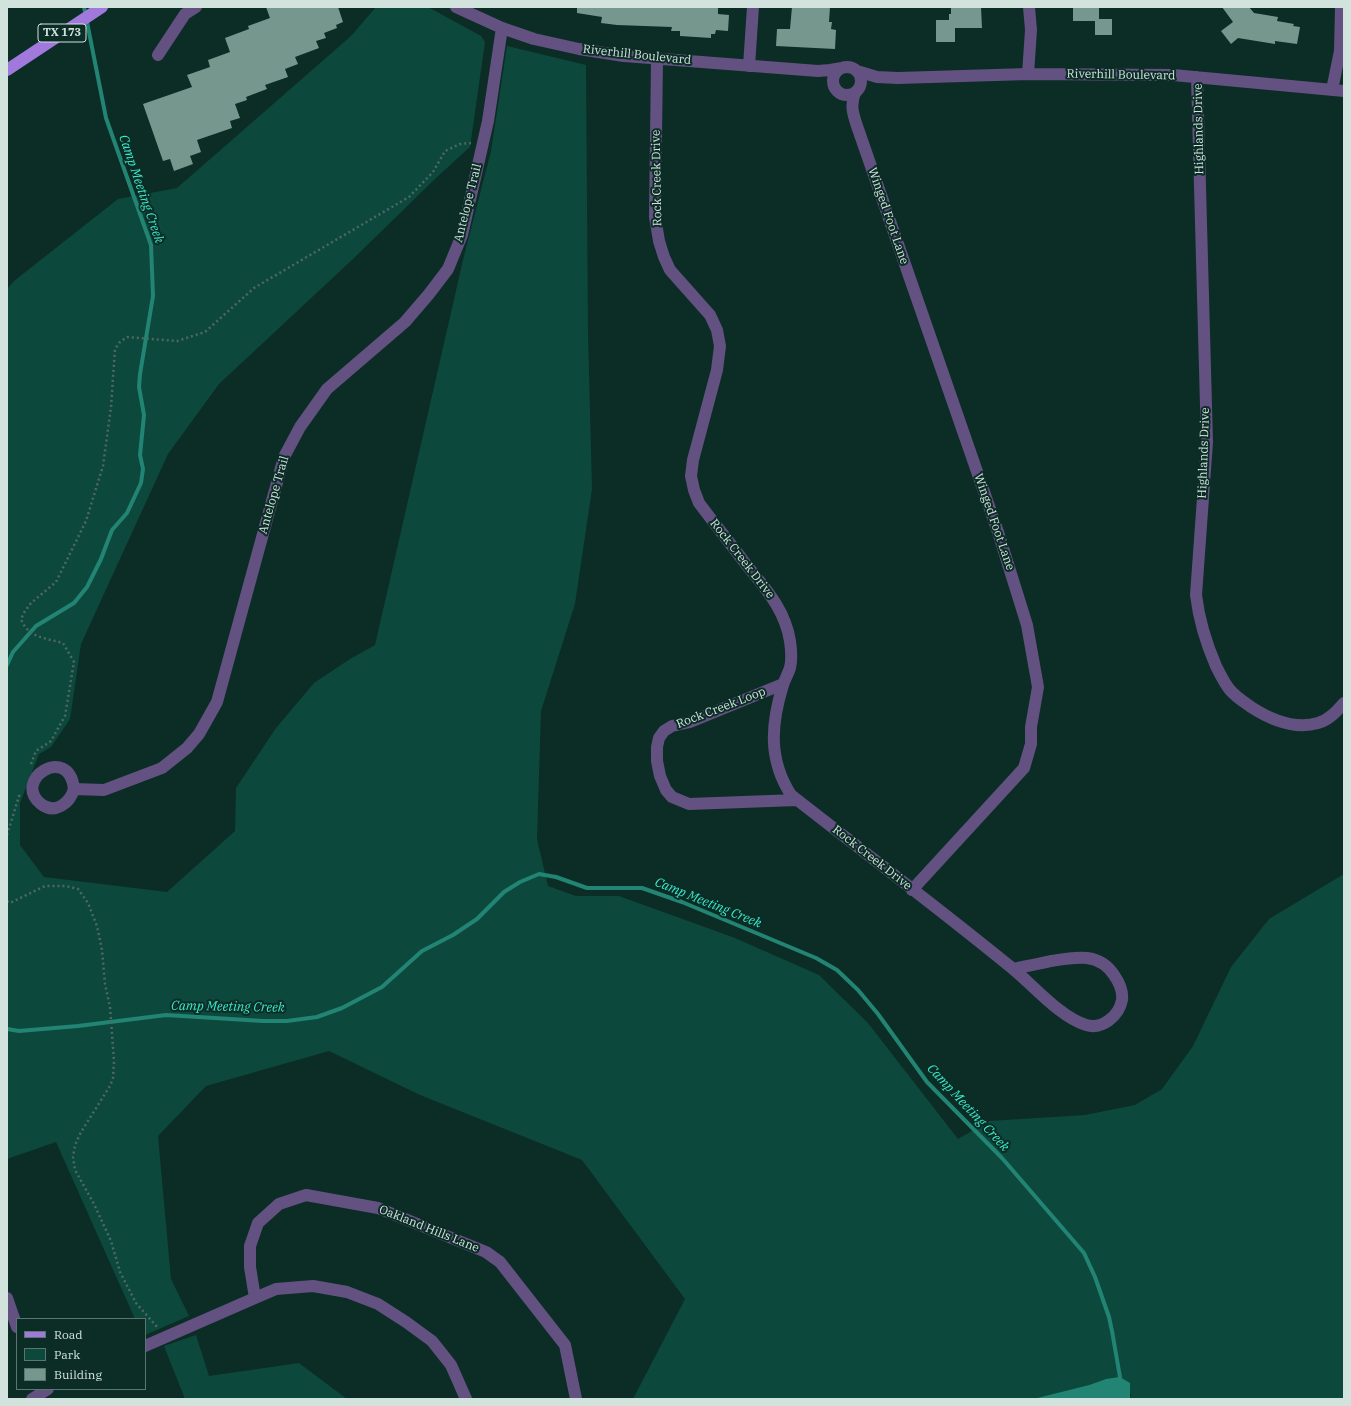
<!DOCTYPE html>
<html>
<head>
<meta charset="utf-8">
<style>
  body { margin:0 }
  #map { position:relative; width:1351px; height:1406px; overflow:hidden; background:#0c2c26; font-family:"IBM Plex Serif",serif }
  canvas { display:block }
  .frame { position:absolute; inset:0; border:8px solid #d2e3de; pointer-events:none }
  .legend { position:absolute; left:16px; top:1318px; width:130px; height:72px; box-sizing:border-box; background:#0c2c26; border:1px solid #5b7570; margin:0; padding:5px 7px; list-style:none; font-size:12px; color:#d2e3de }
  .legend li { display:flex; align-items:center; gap:8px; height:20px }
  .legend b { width:20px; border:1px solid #5b7570 }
</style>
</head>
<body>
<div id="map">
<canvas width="1351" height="1406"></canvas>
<div class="frame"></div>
<ul class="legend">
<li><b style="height:5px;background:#a179dd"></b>Road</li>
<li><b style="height:11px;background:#0d483d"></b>Park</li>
<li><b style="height:11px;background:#76978e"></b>Building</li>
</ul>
</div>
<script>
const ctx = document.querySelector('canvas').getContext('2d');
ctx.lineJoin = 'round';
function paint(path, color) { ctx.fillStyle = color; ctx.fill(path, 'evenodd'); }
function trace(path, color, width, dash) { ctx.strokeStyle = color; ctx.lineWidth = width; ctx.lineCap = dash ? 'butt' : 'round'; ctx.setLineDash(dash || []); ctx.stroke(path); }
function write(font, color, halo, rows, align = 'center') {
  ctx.font = font + ' "IBM Plex Serif",serif'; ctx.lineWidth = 4; ctx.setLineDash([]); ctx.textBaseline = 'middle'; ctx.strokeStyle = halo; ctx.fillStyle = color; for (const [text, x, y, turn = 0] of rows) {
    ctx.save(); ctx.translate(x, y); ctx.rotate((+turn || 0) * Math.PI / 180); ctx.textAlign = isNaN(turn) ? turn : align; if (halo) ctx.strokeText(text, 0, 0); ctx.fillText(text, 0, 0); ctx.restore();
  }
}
const green = new Path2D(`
  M 376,7 L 428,7 L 481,36 L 485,42 L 470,147 L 436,178 L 353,259 L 219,384 L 168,454 L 81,644 L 70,719 L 51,747 L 39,754 L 20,803 L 20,845 L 44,877 L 167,892 L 235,831 L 236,788 L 276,728 L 314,683 L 350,659 L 375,645 L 463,260 L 491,151 L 507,46 L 586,65 L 588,334 L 592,489 L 575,604 L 541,711 L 537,839 L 548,886 L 576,896 L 619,896 L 735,938 L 819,975 L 868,1023 L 958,1139 L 989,1121 L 1085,1115 L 1135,1105 L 1162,1089 L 1193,1046 L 1231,967 L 1269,919 L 1344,874 L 1344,1399 L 1130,1399 L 1131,1394 L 1106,1379 L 1089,1385 L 1033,1399 L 633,1399 L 685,1299 L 582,1160 L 420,1095 L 329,1051 L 206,1086 L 158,1136 L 171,1279 L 189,1316 L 145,1335 L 145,1319 L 135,1319 L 56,1142 L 7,1159 L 7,289 L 14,281 L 118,199 L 177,188 L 351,36 Z
  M 196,1335 L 209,1376 L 299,1363 L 347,1399 L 185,1399 L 164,1346 Z`);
const water = new Path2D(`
  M 1120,1377 L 1130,1383 L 1130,1399 L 1033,1399 L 1089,1385 L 1106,1379 Z`);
const stream = new Path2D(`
  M 7,665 L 13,652 L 36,626 L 74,603 L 87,587 L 101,559 L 112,530 L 127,513 L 141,483 L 143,469 L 140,455 L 144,415 L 139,387 L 140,374 L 153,296 L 151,245 L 106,118 L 84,7
  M 7,1029 L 19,1031 L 78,1026 L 166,1015 L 263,1021 L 287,1021 L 317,1017 L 342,1008 L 382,987 L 422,951 L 453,935 L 477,919 L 504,892 L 520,882 L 539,874 L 556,877 L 587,888 L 642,888 L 682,902 L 816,958 L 837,970 L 858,990 L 878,1014 L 927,1082 L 1002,1158 L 1084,1253 L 1095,1277 L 1109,1317 L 1112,1331 L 1120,1377 L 1118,1381`);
const building = new Path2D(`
  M 266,7 L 338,7 L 343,22 L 336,25 L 337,28 L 324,33 L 326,38 L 316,41 L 319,48 L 295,57 L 298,64 L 285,69 L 288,77 L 265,85 L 267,89 L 246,97 L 247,100 L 235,104 L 240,118 L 230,121 L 232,128 L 197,140 L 201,152 L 190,156 L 193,164 L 174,171 L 170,159 L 163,161 L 143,104 L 192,87 L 187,75 L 210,67 L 208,60 L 230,52 L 225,38 L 249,29 L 248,26 L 270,18 Z
  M 577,7 L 718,7 L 718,14 L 729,15 L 728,31 L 716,30 L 715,34 L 711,34 L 711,38 L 680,36 L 680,31 L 671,31 L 672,27 L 617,25 L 601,23 L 602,17 L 577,13 Z
  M 792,7 L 830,7 L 829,22 L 832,22 L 831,29 L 836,30 L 835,49 L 776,46 L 777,29 L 790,29 Z
  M 951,7 L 981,7 L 982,28 L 955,28 L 955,42 L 936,42 L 936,20 L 949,20 L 949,14 L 951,14 Z
  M 1073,7 L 1099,7 L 1099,19 L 1112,19 L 1112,35 L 1095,35 L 1095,21 L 1073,21 Z
  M 1222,7 L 1249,7 L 1254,13 L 1278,17 L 1277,21 L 1294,24 L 1293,26 L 1300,27 L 1297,44 L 1275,41 L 1275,44 L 1238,38 L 1231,44 L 1221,31 L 1233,22 Z`);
const path = new Path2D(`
  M 31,764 L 36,751 L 51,741 L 65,716 L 74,662 L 63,643 C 46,638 28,638 21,619 L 25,611 L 31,603 L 56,582 L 86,521 L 103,466 L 111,407 L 115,349 L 120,342 L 127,337 L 177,341 L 205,332 L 254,288 L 409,197 L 433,172 L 445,151 L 460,144 L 471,143
  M 7,835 L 20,793
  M 7,901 L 10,903 L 45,886 L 66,886 L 78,889 L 88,903 L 97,926 L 102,950 L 105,984 L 110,1007 L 114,1061 L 113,1078 L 110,1086 L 81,1132 L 75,1145 L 73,1157 L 75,1170 L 94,1204 L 111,1241 L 120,1272 L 136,1303 L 158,1328`);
const minor = new Path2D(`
  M 456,7 L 502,28 L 534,39 L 579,49 L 624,56 L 818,71 L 830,70 L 842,68
  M 158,55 L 185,14 L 196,7
  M 657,59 L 655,217 L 659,241 L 664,257 L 670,270 L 710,315 L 717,330 L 720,346 L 717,370 L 693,460 L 691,476 L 694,490 L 699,503 C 714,523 730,543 745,563 C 764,587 785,609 790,641 C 791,648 792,660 790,668 C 788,674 785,679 783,685 C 771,724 768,759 791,795 C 865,853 940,909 1012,968 C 1034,986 1060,1017 1086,1025 C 1102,1030 1119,1016 1122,1000 C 1123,991 1119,982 1114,975 C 1099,952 1075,957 1051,961 C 1039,964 1026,966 1013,969
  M 749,66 L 753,7
  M833 81a14 14 0 1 1 28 0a14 14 0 1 1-28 0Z
  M 857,71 L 877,77 L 898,78 L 1028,74 L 1173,75 L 1344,91
  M 1028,74 L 1031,30 L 1029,7
  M 1197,77 L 1207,442 L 1196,595 C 1199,620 1206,643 1216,666 C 1220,674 1224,683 1230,690 C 1236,697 1244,702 1251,707 C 1271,720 1294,730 1318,723 C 1329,720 1337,711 1344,703
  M 1332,90 L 1340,51 L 1341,7
  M 855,93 C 850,105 853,114 857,126 L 998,532 L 1027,625 L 1038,687 L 1031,727 L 1031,744 L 1024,768 L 912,890
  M 783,684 L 690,722 L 672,726 L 664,731 L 659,738 L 657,747 L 657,761 L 660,776 L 666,790 L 672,797 L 689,804 L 797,800
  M 74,789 C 69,743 11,780 41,804 C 55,815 70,803 74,789 L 104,790 L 162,768 L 187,748 L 199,734 L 217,702 L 284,457 L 300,427 L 327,389 L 405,322 L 429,294 L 448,269 L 462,235 L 488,121 L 502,28
  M 7,1298 L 17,1327
  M 145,1346 L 255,1298
  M 32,1399 L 48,1389
  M 466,1399 L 451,1365 L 432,1341 L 406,1322 L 378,1304 L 347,1292 L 313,1286 L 276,1289 L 255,1298 L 250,1267 L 250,1246 L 258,1223 L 279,1204 L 306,1195 L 378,1208 L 486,1252 L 500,1262 L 565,1345 L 576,1399`);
const major = new Path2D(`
  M 7,70 L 102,7`);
const shields = [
  [62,33,48]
];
const shieldNames = [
  ["TX 173",62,33]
];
const streetNames = [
  ["Riverhill Boulevard",637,55,6],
  ["Riverhill Boulevard",1121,75,1],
  ["Highlands Drive",1199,129,-91],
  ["Rock Creek Drive",657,178,-91],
  ["Antelope Trail",468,203,-76],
  ["Winged Foot Lane",888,216,71],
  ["Highlands Drive",1204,453,-88],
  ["Antelope Trail",274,495,-74],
  ["Winged Foot Lane",994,522,71],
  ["Rock Creek Drive",742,559,52],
  ["Rock Creek Loop",721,708,-21],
  ["Rock Creek Drive",872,858,38],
  ["Oakland Hills Lane",429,1229,22]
];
const waterNames = [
  ["Camp Meeting Creek",141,189,71],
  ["Camp Meeting Creek",708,903,22],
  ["Camp Meeting Creek",228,1007,1],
  ["Camp Meeting Creek",968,1108,47]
];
paint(green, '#0d483d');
paint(water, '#228473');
trace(stream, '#228473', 4);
paint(building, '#76978e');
trace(path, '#4e6963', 2.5, [2, 3]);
trace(minor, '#635181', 12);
trace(major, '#a179dd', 12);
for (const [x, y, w] of shields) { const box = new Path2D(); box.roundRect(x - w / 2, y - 9, w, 18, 3); ctx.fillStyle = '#0c2c26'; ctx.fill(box); trace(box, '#d2e3de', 1); }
write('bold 11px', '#d2e3de', null, shieldNames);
write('12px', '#d2e3de', '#0c2c26', streetNames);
write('italic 13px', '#3aeccd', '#0c2c26', waterNames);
</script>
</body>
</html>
